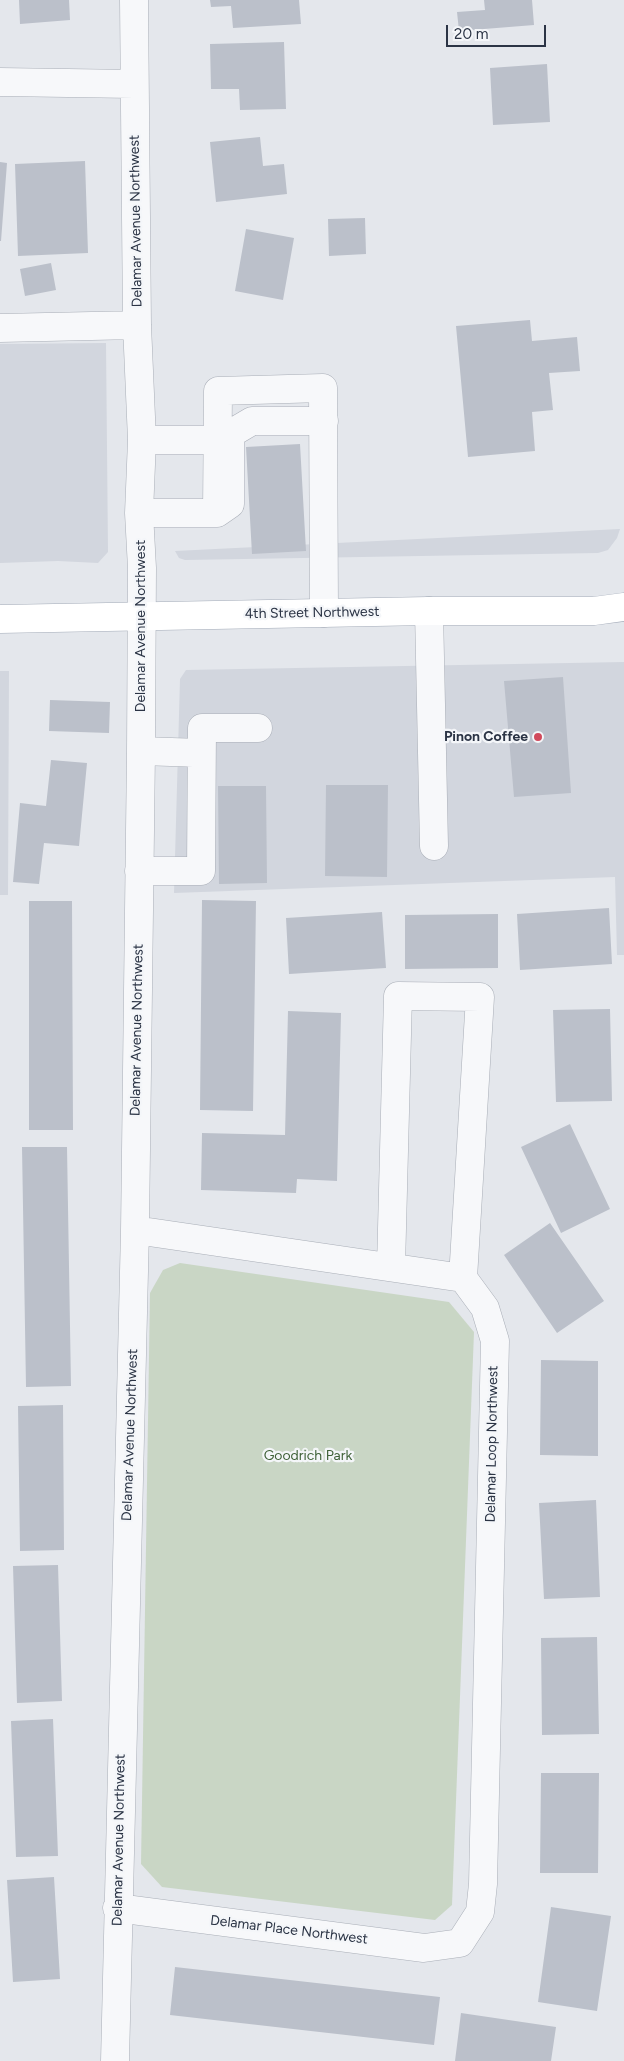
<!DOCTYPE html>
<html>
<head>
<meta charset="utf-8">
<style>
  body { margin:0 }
  #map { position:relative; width:624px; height:2061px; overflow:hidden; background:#e4e7ec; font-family:Figtree,sans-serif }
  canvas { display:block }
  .scale { position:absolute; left:446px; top:25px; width:100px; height:22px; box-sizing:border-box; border:2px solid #2b3445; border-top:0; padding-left:6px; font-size:15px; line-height:18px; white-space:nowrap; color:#2b3445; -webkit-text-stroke:4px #f4f6f9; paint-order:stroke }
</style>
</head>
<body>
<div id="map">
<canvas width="624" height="2061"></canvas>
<div class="scale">20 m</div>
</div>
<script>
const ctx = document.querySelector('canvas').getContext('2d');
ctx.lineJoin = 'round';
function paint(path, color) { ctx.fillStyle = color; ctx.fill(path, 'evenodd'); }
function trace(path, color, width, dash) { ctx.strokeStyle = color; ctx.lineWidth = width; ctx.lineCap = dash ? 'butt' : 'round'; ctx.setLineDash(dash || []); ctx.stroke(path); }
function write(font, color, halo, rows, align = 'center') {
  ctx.font = font + ' Figtree,sans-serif'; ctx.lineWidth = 4.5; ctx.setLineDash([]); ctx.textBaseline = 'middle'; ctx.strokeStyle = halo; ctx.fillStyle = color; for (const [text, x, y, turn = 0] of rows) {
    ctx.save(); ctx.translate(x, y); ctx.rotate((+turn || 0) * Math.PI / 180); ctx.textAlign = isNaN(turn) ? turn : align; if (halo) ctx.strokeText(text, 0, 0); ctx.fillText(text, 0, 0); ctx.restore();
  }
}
const built = new Path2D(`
  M 106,343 L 108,552 L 98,563 L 58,561 L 0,563 L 0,344 Z
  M 620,529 L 617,538 L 608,550 L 598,553 L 185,560 L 179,558 L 175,551 Z
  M 624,662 L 624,955 L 617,955 L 615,877 L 174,893 L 180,679 L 186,670 Z
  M 0,671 L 9,671 L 8,895 L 0,895 Z`);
const green = new Path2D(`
  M 180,1263 L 449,1302 L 474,1332 L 452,1905 L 435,1920 L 162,1887 L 141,1864 L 150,1293 L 163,1270 Z`);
const building = new Path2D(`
  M 19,0 L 69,0 L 70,20 L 20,24 Z
  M 210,0 L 299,0 L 301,24 L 233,28 L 231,6 L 211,7 Z
  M 484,0 L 532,0 L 534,25 L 459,31 L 457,12 L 485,10 Z
  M 284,42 L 286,109 L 240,110 L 239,89 L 211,89 L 210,44 Z
  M 547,64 L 550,122 L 493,125 L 490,68 Z
  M 260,137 L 263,166 L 284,164 L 287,194 L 216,202 L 210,142 Z
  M 85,161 L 88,253 L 18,256 L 15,164 Z
  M 0,162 L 7,163 L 1,241 L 0,241 Z
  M 365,218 L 366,254 L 329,256 L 328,219 Z
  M 246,229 L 294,238 L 283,300 L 235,291 Z
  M 51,263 L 56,290 L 25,296 L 20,269 Z
  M 530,320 L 532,341 L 577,337 L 580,371 L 549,373 L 553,410 L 532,412 L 535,451 L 468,457 L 456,326 Z
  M 300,444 L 306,551 L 252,554 L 246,447 Z
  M 563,677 L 571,793 L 514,797 L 504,681 Z
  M 50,700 L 110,702 L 109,733 L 49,731 Z
  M 51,760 L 87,763 L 79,846 L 44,843 L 39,884 L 13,882 L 20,803 L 46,806 Z
  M 326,785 L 388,785 L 387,877 L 325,876 Z
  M 218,786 L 266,786 L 267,883 L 219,884 Z
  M 202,900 L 256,901 L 253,1111 L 200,1110 Z
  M 29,901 L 72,901 L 73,1130 L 29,1130 Z
  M 609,908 L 612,964 L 520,970 L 517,914 Z
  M 382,912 L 386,968 L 289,974 L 286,918 Z
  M 498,914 L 498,968 L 405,969 L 405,915 Z
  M 610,1009 L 612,1101 L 556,1102 L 553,1010 Z
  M 288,1011 L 341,1013 L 337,1181 L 297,1179 L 296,1193 L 201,1190 L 202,1133 L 285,1135 Z
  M 570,1124 L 610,1209 L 561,1233 L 521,1147 Z
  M 22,1147 L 67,1147 L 71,1386 L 26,1387 Z
  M 550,1223 L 604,1301 L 557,1333 L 504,1255 Z
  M 541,1360 L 598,1361 L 598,1456 L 540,1455 Z
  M 63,1405 L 64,1550 L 20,1551 L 18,1406 Z
  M 596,1500 L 600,1597 L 544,1599 L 539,1503 Z
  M 58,1565 L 62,1701 L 17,1703 L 13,1566 Z
  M 597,1637 L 599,1734 L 542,1735 L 541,1638 Z
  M 53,1719 L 58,1856 L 16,1857 L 11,1721 Z
  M 541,1773 L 599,1773 L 598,1873 L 540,1873 Z
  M 54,1877 L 60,1979 L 13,1982 L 7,1880 Z
  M 551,1907 L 611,1916 L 597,2011 L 538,2002 Z
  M 175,1967 L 440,1997 L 434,2045 L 170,2015 Z
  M 461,2013 L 556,2027 L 551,2061 L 455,2061 Z`);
const minor = new Path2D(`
  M 0,82 L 134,84
  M 0,328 L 137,325
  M 142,440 L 217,440
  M 139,513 L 217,513 L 230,504 L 230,434 L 252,421 L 324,421
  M 217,513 L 218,391 L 323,388 L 324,613
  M 429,611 L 434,846
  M 141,751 L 201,753
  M 139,871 L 201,871 L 202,728 L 258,728
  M 391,1267 L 398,996 L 480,997 L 463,1278
  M 117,1908 L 424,1948 L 460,1943 L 480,1912 L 483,1884 L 495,1341 L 485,1308 L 463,1278 L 135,1230
  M 115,2061 L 135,1230 L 141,751 L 142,568 L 139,513 L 142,440 L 137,325 L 134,0`);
const major = new Path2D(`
  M 0,619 L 429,611 L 594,611 L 624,607`);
const markers = [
  [538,737,5,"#d1495b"]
];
const streetNames = [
  ["Delamar Avenue Northwest",136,221,-91],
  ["4th Street Northwest",312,613,-1],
  ["Delamar Avenue Northwest",141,626,-90],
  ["Delamar Avenue Northwest",137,1030,-89],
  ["Delamar Avenue Northwest",130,1435,-88],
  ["Delamar Loop Northwest",492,1444,-89],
  ["Delamar Avenue Northwest",119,1840,-89],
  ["Delamar Place Northwest",289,1930,7]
];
const poiNames = [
  ["Pinon Coffee",528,737]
];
const parkNames = [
  ["Goodrich Park",308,1456]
];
paint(built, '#d2d6de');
paint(green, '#c9d6c5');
paint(building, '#bbc0ca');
trace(minor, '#a9aeb7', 29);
trace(major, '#a3abb8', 29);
trace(minor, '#f7f8fa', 28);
trace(major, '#fff', 28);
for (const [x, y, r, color] of markers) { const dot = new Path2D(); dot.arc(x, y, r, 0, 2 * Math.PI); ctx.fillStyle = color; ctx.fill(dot); trace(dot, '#f4f6f9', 2); }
write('14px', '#2b3445', '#f4f6f9', streetNames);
write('bold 14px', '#2b3445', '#f4f6f9', poiNames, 'right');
write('14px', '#3f6138', '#f4f6f9', parkNames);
</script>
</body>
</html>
